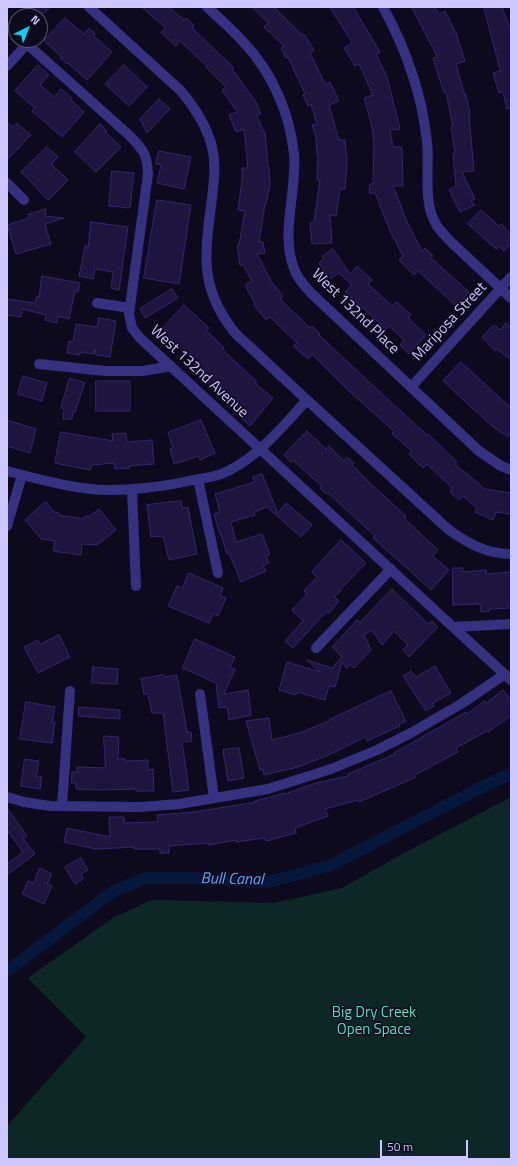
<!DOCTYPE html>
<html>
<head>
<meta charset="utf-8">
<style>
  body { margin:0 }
  #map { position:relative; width:518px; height:1166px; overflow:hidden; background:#0d0a1d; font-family:"Titillium Web",sans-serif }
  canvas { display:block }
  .frame { position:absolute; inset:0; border:8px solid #cdc6ff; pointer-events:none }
  .north { position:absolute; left:8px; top:8px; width:40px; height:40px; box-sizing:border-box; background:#0d0a1d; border:1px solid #5a5577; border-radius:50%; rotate:43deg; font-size:11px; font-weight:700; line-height:16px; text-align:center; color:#cdc6ff }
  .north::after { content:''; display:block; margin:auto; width:14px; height:18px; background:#00d5f1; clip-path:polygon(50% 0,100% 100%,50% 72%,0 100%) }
  .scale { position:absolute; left:380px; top:1140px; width:88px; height:18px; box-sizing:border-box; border:2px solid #cdc6ff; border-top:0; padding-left:5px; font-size:12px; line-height:14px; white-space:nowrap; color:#cdc6ff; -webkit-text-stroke:3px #0d0a1d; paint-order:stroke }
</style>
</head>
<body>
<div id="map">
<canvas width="518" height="1166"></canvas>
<div class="frame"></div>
<div class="north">N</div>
<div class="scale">50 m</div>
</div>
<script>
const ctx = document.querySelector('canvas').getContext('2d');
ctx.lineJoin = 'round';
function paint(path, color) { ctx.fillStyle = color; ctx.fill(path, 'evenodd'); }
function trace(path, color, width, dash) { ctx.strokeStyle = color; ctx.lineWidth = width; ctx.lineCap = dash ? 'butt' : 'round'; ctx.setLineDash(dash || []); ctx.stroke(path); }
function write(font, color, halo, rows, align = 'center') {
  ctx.font = font + ' "Titillium Web",sans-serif'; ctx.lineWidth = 3; ctx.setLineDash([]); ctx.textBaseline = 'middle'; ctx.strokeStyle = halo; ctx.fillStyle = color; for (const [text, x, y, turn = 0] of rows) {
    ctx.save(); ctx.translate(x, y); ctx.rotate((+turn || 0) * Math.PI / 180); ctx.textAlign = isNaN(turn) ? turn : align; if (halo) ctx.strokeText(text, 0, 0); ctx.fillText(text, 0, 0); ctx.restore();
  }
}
const green = new Path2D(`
  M 511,797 L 511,1159 L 7,1159 L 7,1126 L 86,1037 L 28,978 L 114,917 L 152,900 L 274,903 L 342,888 L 404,853 Z`);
const canal = new Path2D(`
  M 7,971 L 114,891 L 146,878 L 190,878 L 268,882 L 329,866 L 482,787 L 511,774`);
const building = new Path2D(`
  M 32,7 L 50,7 L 41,16 L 24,16 Z
  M 142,7 L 169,7 L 184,20 L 186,18 L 194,25 L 192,28 L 234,68 L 232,69 L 256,102 L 261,114 L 257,116 L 265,134 L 268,167 L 269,167 L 270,183 L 266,205 L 265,204 L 259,242 L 263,242 L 265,253 L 257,254 L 272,283 L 283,296 L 280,299 L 310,328 L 312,326 L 320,334 L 319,335 L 383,395 L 427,435 L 428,434 L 457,462 L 455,464 L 485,489 L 511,493 L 511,514 L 496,512 L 493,520 L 475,512 L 477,508 L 463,496 L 459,500 L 450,492 L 452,488 L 427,464 L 423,468 L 409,454 L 412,451 L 392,434 L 394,431 L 350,392 L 312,354 L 308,359 L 293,346 L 297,343 L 270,317 L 266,320 L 254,305 L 255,304 L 245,285 L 252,281 L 243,265 L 240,265 L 237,246 L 239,245 L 245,211 L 238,210 L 242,181 L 242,168 L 248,168 L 244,129 L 236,132 L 229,115 L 237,112 L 222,90 L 226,87 L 206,67 L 207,66 L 180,41 L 176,46 L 161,33 L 165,28 Z
  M 252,7 L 274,7 L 302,35 L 304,34 L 314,50 L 310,53 L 325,84 L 330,82 L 339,101 L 329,105 L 339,140 L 345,140 L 347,160 L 345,189 L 340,189 L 336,216 L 330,215 L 332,243 L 312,244 L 310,223 L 314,222 L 320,180 L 317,180 L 318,155 L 317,155 L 316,137 L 312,125 L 317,124 L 311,104 L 308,106 L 303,95 L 305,94 L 288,57 L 286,58 L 281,48 L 284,46 L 264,27 L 268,23 Z
  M 330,7 L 353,7 L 380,52 L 376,54 L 387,77 L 400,129 L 390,130 L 393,147 L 402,147 L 403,186 L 393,186 L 408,224 L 422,251 L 425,248 L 433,256 L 431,258 L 469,292 L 456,306 L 418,271 L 414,275 L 399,260 L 403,256 L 391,233 L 375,193 L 369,193 L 370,184 L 373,184 L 374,142 L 371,122 L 364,98 L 373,95 L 359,64 L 355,66 L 344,48 L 352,43 Z
  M 412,7 L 435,7 L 439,14 L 445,11 L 456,33 L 465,61 L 456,64 L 465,96 L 466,95 L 470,114 L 469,115 L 474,171 L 462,172 L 475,199 L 471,201 L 475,205 L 460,212 L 449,190 L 456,186 L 453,153 L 455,153 L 451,126 L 453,126 L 446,92 L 444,93 L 433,58 L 437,57 Z
  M 484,7 L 502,7 L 511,32 L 511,108 L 507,109 L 503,92 L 499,93 L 493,73 L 500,71 Z
  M 65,18 L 84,34 L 89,28 L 95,34 L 94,36 L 112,52 L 87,80 L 68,63 L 67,64 L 60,58 L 62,57 L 44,41 Z
  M 38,65 L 49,75 L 40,85 L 54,97 L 61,89 L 72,98 L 71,100 L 84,112 L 62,137 L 32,111 L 35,108 L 15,91 Z
  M 124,65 L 147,87 L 129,106 L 105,84 Z
  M 159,99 L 170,109 L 147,133 L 140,119 Z
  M 7,122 L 13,127 L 17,123 L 31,135 L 7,160 Z
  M 100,124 L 107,131 L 105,132 L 121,147 L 96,172 L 75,152 Z
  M 47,147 L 58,157 L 51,164 L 68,180 L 48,200 L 21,172 Z
  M 159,151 L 191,157 L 184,189 L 157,183 L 161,165 L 156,164 Z
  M 112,171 L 134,173 L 130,208 L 109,206 Z
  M 157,200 L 191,205 L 179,284 L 144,278 Z
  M 46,209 L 45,216 L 64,218 L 45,224 L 51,244 L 16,254 L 7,225 L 29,218 L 28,215 Z
  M 481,210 L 499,226 L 501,224 L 511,234 L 511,244 L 504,251 L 499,246 L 496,249 L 468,224 Z
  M 91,222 L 128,227 L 119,290 L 111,288 L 113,272 L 95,269 L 93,279 L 79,276 L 85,246 L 88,246 Z
  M 333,249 L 350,274 L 357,266 L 372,280 L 368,284 L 392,306 L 397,302 L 411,315 L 408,318 L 426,335 L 409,354 L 400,345 L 404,340 L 389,326 L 386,329 L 345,292 L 352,285 L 339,273 L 330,279 L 319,263 L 324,259 L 322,257 Z
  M 42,276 L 80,283 L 78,292 L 75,291 L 69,319 L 58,316 L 57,323 L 45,320 L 46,315 L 22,309 L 21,317 L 7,315 L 7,299 L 35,303 L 37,296 L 39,297 Z
  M 172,289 L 178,298 L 145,318 L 140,309 Z
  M 184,305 L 209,328 L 206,330 L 224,348 L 222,349 L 257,382 L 255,383 L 273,398 L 250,426 L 237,414 L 238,413 L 227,402 L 192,368 L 196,363 L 168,336 L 163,342 L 156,336 Z
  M 99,318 L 116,321 L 110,357 L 96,355 L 95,349 L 94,354 L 80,352 L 80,355 L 67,353 L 69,341 L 73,342 L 76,324 L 97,327 Z
  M 506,323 L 511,328 L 511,360 L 497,349 L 495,351 L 482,337 L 494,325 L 500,330 Z
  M 461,362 L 511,408 L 511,432 L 508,437 L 492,426 L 443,381 Z
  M 23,376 L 47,383 L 42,401 L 18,394 Z
  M 70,378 L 85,383 L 75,412 L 73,412 L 72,419 L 63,419 L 64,409 L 61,408 Z
  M 96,381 L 130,381 L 130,411 L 96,411 Z
  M 7,420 L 36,429 L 30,453 L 7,446 Z
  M 201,420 L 215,453 L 200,460 L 199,456 L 174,464 L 170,449 L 173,448 L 168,433 Z
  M 307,431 L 326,449 L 329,446 L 344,461 L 347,457 L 354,463 L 352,465 L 370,483 L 406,516 L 404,518 L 438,550 L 433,556 L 449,570 L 431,590 L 373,538 L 375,536 L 328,493 L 326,494 L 320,488 L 321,486 L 293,460 L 291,462 L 284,455 Z
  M 61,432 L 113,441 L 112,434 L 126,433 L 127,442 L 152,440 L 154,464 L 129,466 L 129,468 L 115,469 L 114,463 L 92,465 L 90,470 L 55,463 Z
  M 262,474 L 278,513 L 286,503 L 312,525 L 301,537 L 267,507 L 254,512 L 255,515 L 231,522 L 236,542 L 262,534 L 270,554 L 266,556 L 269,563 L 263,566 L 266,571 L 241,582 L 229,553 L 227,554 L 220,532 L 219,532 L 214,514 L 220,512 L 215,494 L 255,482 L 253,477 Z
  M 181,501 L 182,508 L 188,507 L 197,554 L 169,560 L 163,536 L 151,537 L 147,505 Z
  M 46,502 L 54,512 L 59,513 L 59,515 L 84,519 L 85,516 L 90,516 L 99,509 L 116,530 L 97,545 L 82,544 L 81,555 L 53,551 L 55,541 L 41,539 L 25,520 Z
  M 341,540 L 366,563 L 340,590 L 341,590 L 335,597 L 339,601 L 329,613 L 326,612 L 293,648 L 285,641 L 303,621 L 292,610 L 307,594 L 304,591 L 317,577 L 312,572 Z
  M 453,568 L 463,568 L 463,572 L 486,570 L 487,574 L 511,572 L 511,608 L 489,609 L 490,611 L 481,612 L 480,604 L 453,605 Z
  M 189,573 L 223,588 L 220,596 L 226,598 L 218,616 L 213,614 L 209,623 L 168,606 L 177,586 L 182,588 Z
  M 392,589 L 428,624 L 432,621 L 438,627 L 409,657 L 403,650 L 408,645 L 394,631 L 382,645 L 372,630 L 364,635 L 371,650 L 354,668 L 350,664 L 347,668 L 342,663 L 335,687 L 329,686 L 325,700 L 297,692 L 296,695 L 279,690 L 287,662 L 320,672 L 307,660 L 332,668 L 342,657 L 332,647 L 357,620 L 360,622 Z
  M 59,635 L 70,657 L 38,673 L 24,647 L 38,640 L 40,644 Z
  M 195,639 L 235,657 L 230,667 L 235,669 L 224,694 L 248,690 L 251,715 L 229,720 L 227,707 L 219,708 L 216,683 L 183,668 Z
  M 435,666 L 451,693 L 433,703 L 434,706 L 426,711 L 403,676 L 411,671 L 416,677 Z
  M 93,667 L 118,669 L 117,684 L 92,683 Z
  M 164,675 L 165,677 L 177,675 L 187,732 L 191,732 L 192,741 L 182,742 L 189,790 L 173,792 L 163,713 L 152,713 L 148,694 L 144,694 L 141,679 Z
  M 503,690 L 511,700 L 511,716 L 488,732 L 487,731 L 456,748 L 458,752 L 415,775 L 416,777 L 359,802 L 358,800 L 325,809 L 328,816 L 295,828 L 296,833 L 266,841 L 265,838 L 236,842 L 236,840 L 208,845 L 207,843 L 169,846 L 169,853 L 160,853 L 160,849 L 134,849 L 134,847 L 96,849 L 64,842 L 67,828 L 110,837 L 109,817 L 124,817 L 124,823 L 158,822 L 157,815 L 194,812 L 256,802 L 255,801 L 285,793 L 285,794 L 316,783 L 348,776 L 348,774 L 395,754 L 394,753 L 466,712 L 467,714 L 485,701 L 486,703 Z
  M 391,691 L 406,721 L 399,724 L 400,726 L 367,741 L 365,737 L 329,755 L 298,767 L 264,775 L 263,769 L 260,770 L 246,721 L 269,718 L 272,740 L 299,733 L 329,721 L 329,720 Z
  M 26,702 L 55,707 L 52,722 L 55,722 L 52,743 L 20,739 Z
  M 79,707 L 120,710 L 120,719 L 79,716 Z
  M 104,736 L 119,737 L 118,759 L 125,759 L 125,761 L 148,760 L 148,770 L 153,769 L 154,791 L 136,791 L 136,789 L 101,790 L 76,789 L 76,783 L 71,783 L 72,772 L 77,772 L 77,767 L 105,768 Z
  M 239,748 L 244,778 L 228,781 L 223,750 Z
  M 25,759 L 39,761 L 36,777 L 42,777 L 40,789 L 21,786 Z
  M 7,808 L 27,836 L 23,838 L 35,854 L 7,875 L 7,864 L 23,852 L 7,830 Z
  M 81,858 L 88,870 L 81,874 L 83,879 L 75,884 L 65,867 Z
  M 40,868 L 52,874 L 47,884 L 52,886 L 44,904 L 22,894 L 28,881 L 33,883 Z`);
const minor = new Path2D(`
  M 89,7 L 181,91 C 195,108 207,126 212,147 C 216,164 214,181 212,198 C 205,253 198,288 236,334 L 307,400 L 449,530 C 469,544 487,554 511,554
  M 207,7 C 220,19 234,31 246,45 C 273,74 290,115 294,154 C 297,191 281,231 293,266 C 296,277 304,285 311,293 L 479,451 L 501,466 L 511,470
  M 383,7 C 406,49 422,94 427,142 C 430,168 422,202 437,226 C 445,237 456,247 466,256 C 481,270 496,284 511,298
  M 7,66 L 27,44 L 130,136 C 144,151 147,154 148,174 L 129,314 L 132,328 L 139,337 L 453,627 L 511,624
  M 7,183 L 24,200
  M 97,303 L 130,308
  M 39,364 L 105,371 L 143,371 L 171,366
  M 411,387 L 511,277
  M 7,471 C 34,478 62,486 90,489 C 121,492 163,487 193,480 C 204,478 218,477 228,471 C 260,455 283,426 307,400
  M 198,479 L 218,573
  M 132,489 L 136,586
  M 7,526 L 22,475
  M 453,627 L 511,680
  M 316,648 L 391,569
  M 200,694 L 214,798
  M 7,797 L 24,802 L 50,806 L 140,807 L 179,804 L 268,789 L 331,769 L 377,750 L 409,734 L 461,704 L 505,674
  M 62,806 L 70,691`);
const streetNames = [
  ["West 132nd Place",355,312,44],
  ["Mariposa Street",450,322,-47],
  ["West 132nd Avenue",199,372,43]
];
const parkNames = [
  ["Big Dry Creek",374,1013],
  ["Open Space",374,1030]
];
const waterNames = [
  ["Bull Canal",232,880,1]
];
paint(green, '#0d2727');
trace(canal, '#05183b', 12);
paint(building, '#1e153f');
trace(building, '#34256d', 1);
trace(minor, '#353180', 10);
write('15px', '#cdc6ff', '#0d0a1d', streetNames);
write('15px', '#4ae7c2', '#0d0a1d', parkNames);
write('italic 16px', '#54adff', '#0d0a1d', waterNames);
</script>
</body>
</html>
